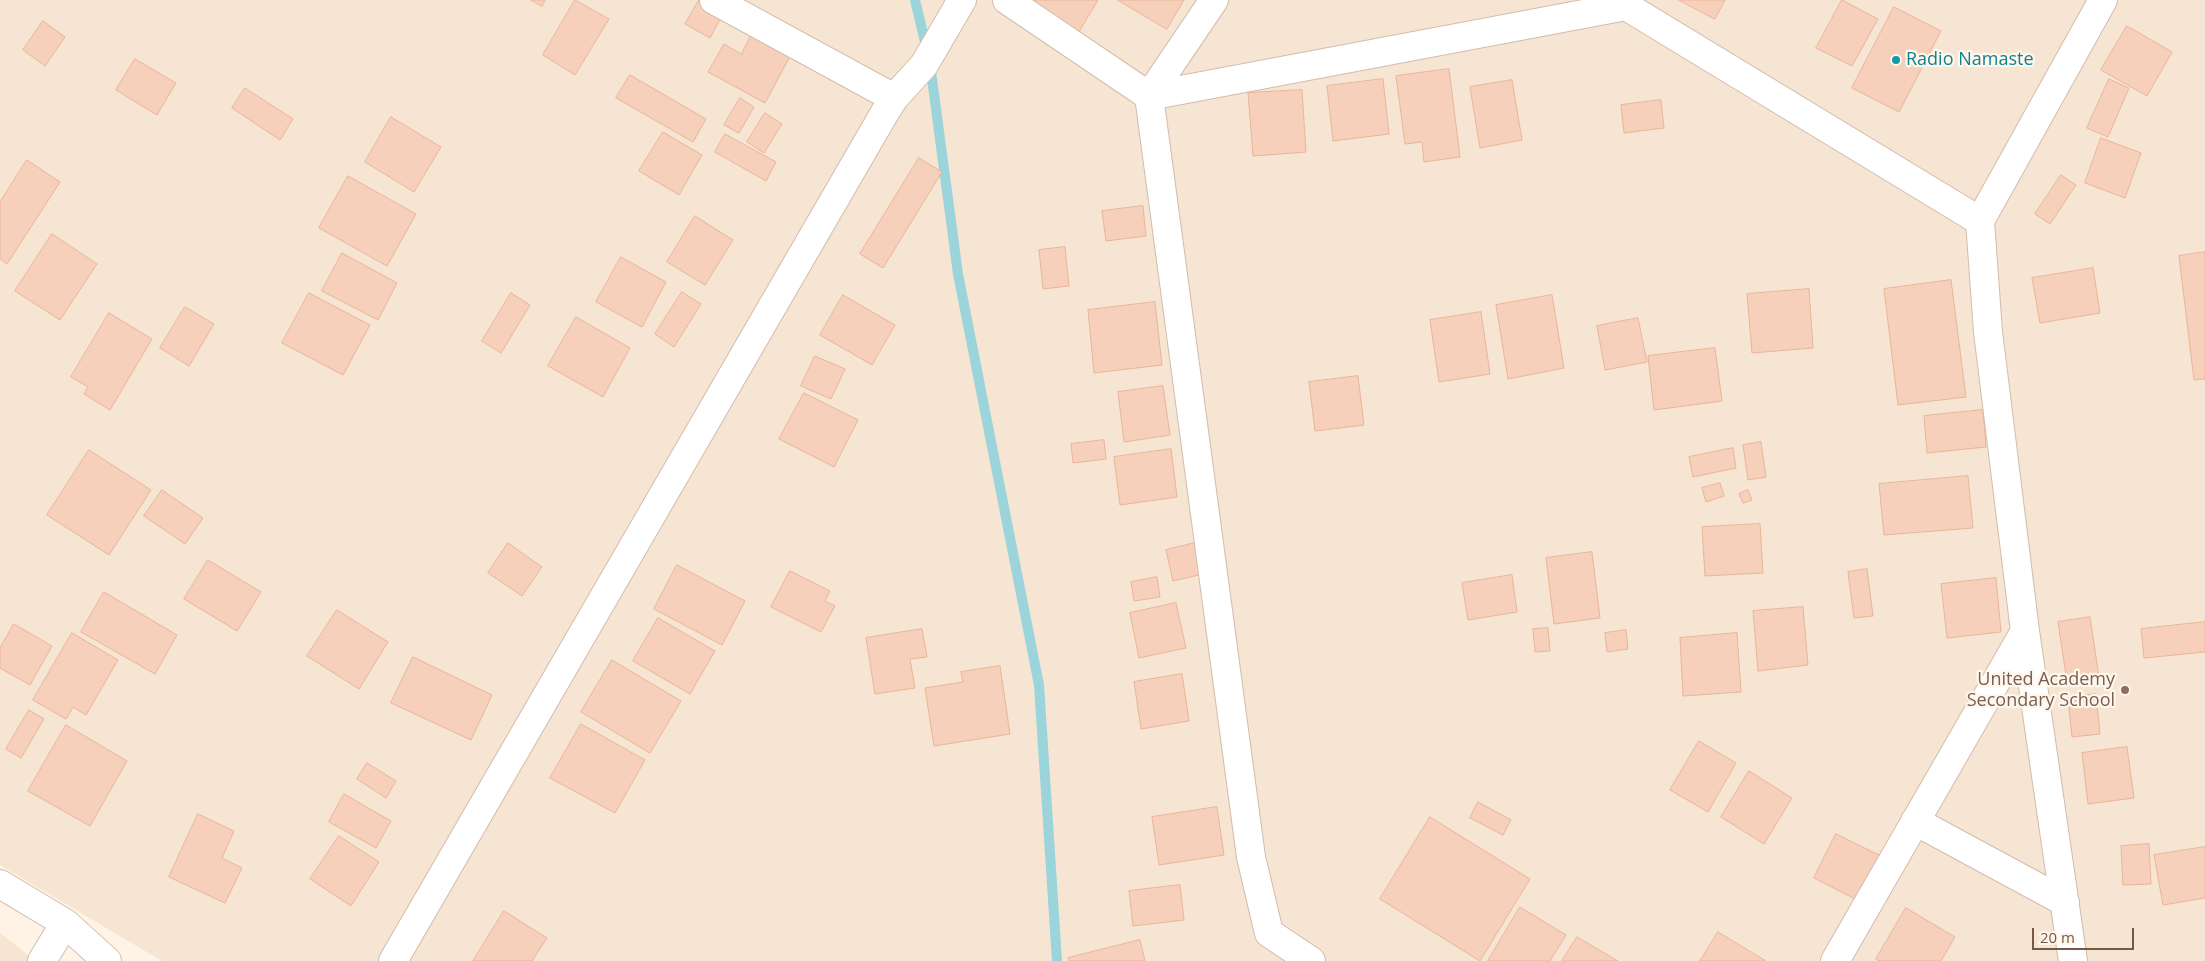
<!DOCTYPE html>
<html>
<head>
<meta charset="utf-8">
<style>
  body { margin:0 }
  #map { position:relative; width:2205px; height:961px; overflow:hidden; background:#fef3e4; font-family:"Open Sans",sans-serif }
  canvas { display:block }
  .scale { position:absolute; left:2032px; top:928px; width:102px; height:22px; box-sizing:border-box; border:2px solid #795747; border-top:0; padding-left:6px; font-size:15px; line-height:18px; white-space:nowrap; color:#795747; -webkit-text-stroke:4px #fff7ec; paint-order:stroke }
</style>
</head>
<body>
<div id="map">
<canvas width="2205" height="961"></canvas>
<div class="scale">20 m</div>
</div>
<script>
const ctx = document.querySelector('canvas').getContext('2d');
ctx.lineJoin = 'round';
function paint(path, color) { ctx.fillStyle = color; ctx.fill(path, 'evenodd'); }
function trace(path, color, width, dash) { ctx.strokeStyle = color; ctx.lineWidth = width; ctx.lineCap = dash ? 'butt' : 'round'; ctx.setLineDash(dash || []); ctx.stroke(path); }
function write(font, color, halo, rows, align = 'center') {
  ctx.font = font + ' "Open Sans",sans-serif'; ctx.lineWidth = 4.5; ctx.setLineDash([]); ctx.textBaseline = 'middle'; ctx.strokeStyle = halo; ctx.fillStyle = color; for (const [text, x, y, turn = 0] of rows) {
    ctx.save(); ctx.translate(x, y); ctx.rotate((+turn || 0) * Math.PI / 180); ctx.textAlign = isNaN(turn) ? turn : align; if (halo) ctx.strokeText(text, 0, 0); ctx.fillText(text, 0, 0); ctx.restore();
  }
}
const residential = new Path2D(`
  M 0,0 L 2205,0 L 2205,961 L 162,961 L 0,865 Z
  M 0,933 L 36,961 L 0,961 Z`);
const stream = new Path2D(`
  M 915,0 L 927,50
  M 930,64 L 958,274 L 1039,685 L 1057,961`);
const building = new Path2D(`
  M 531,0 L 545,0 L 542,6 Z
  M 575,0 L 609,19 L 575,75 L 543,55 Z
  M 699,0 L 708,0 L 725,10 L 710,38 L 685,24 Z
  M 1019,0 L 1098,0 L 1077,35 Z
  M 1118,0 L 1184,0 L 1167,29 Z
  M 1679,0 L 1725,0 L 1715,19 Z
  M 1842,0 L 1878,19 L 1852,66 L 1816,48 Z
  M 1894,7 L 1941,31 L 1899,112 L 1852,88 Z
  M 43,21 L 65,37 L 45,66 L 23,50 Z
  M 2127,26 L 2172,52 L 2147,96 L 2101,70 Z
  M 754,30 L 793,51 L 765,103 L 708,72 L 724,44 L 741,54 Z
  M 135,59 L 176,83 L 157,115 L 116,90 Z
  M 1449,69 L 1460,157 L 1424,162 L 1422,142 L 1405,144 L 1396,76 Z
  M 630,75 L 706,119 L 693,142 L 616,98 Z
  M 1383,79 L 1389,134 L 1333,141 L 1327,86 Z
  M 2109,79 L 2129,88 L 2108,137 L 2087,128 Z
  M 1512,80 L 1522,140 L 1480,148 L 1470,87 Z
  M 245,88 L 293,119 L 280,140 L 232,108 Z
  M 1302,90 L 1306,152 L 1253,156 L 1248,93 Z
  M 740,98 L 754,107 L 739,133 L 724,125 Z
  M 1661,100 L 1664,128 L 1624,133 L 1621,105 Z
  M 765,113 L 782,124 L 764,153 L 747,142 Z
  M 391,117 L 441,147 L 414,192 L 365,162 Z
  M 663,132 L 702,155 L 679,195 L 639,171 Z
  M 725,134 L 776,162 L 766,181 L 715,152 Z
  M 2101,138 L 2141,153 L 2125,198 L 2085,183 Z
  M 919,158 L 942,172 L 883,268 L 860,254 Z
  M 27,160 L 60,182 L 7,264 L 0,259 L 0,202 Z
  M 2061,175 L 2076,185 L 2050,224 L 2035,214 Z
  M 348,176 L 416,214 L 387,266 L 319,228 Z
  M 1143,206 L 1146,236 L 1106,241 L 1102,211 Z
  M 695,216 L 733,240 L 705,285 L 667,262 Z
  M 52,234 L 97,264 L 60,320 L 15,291 Z
  M 1065,247 L 1069,286 L 1043,289 L 1039,250 Z
  M 2205,252 L 2205,379 L 2194,380 L 2179,256 Z
  M 342,253 L 397,283 L 378,320 L 322,291 Z
  M 621,257 L 666,282 L 642,327 L 596,302 Z
  M 2093,268 L 2100,313 L 2040,323 L 2032,278 Z
  M 1951,280 L 1966,397 L 1898,405 L 1884,289 Z
  M 1809,289 L 1813,348 L 1752,353 L 1747,294 Z
  M 682,292 L 701,304 L 674,347 L 655,334 Z
  M 309,293 L 370,325 L 343,375 L 282,343 Z
  M 511,293 L 530,305 L 501,353 L 482,341 Z
  M 843,295 L 895,325 L 872,365 L 820,335 Z
  M 1552,295 L 1564,368 L 1508,379 L 1496,305 Z
  M 1155,302 L 1162,365 L 1094,373 L 1088,310 Z
  M 185,307 L 214,324 L 189,366 L 160,348 Z
  M 1481,312 L 1490,374 L 1439,382 L 1430,320 Z
  M 109,313 L 152,339 L 110,410 L 84,394 L 88,387 L 71,377 Z
  M 576,317 L 630,348 L 603,397 L 548,366 Z
  M 1638,318 L 1647,362 L 1605,370 L 1597,326 Z
  M 1715,348 L 1722,401 L 1654,410 L 1648,356 Z
  M 815,356 L 845,369 L 831,399 L 801,386 Z
  M 1358,376 L 1364,425 L 1315,431 L 1309,382 Z
  M 1163,386 L 1170,435 L 1124,442 L 1118,392 Z
  M 804,393 L 858,420 L 834,467 L 779,439 Z
  M 1983,410 L 1986,447 L 1927,453 L 1924,416 Z
  M 1104,440 L 1106,459 L 1073,463 L 1071,444 Z
  M 1761,442 L 1766,477 L 1748,480 L 1743,445 Z
  M 1733,448 L 1736,468 L 1693,477 L 1689,457 Z
  M 1171,449 L 1177,497 L 1120,505 L 1114,457 Z
  M 89,450 L 151,490 L 109,555 L 47,515 Z
  M 1968,476 L 1973,528 L 1884,535 L 1879,484 Z
  M 1720,483 L 1724,496 L 1706,502 L 1702,488 Z
  M 162,490 L 203,518 L 185,544 L 144,516 Z
  M 1748,490 L 1752,500 L 1743,503 L 1739,494 Z
  M 1760,524 L 1763,573 L 1705,576 L 1702,527 Z
  M 508,543 L 542,567 L 522,596 L 488,573 Z
  M 1195,543 L 1203,574 L 1173,581 L 1166,550 Z
  M 1592,552 L 1600,618 L 1554,624 L 1546,558 Z
  M 208,560 L 261,592 L 237,631 L 184,599 Z
  M 677,565 L 745,601 L 722,645 L 654,609 Z
  M 1867,569 L 1873,616 L 1854,618 L 1848,572 Z
  M 790,571 L 830,591 L 825,601 L 835,606 L 821,632 L 771,607 Z
  M 1512,575 L 1517,612 L 1468,620 L 1462,583 Z
  M 1157,577 L 1160,597 L 1134,601 L 1131,582 Z
  M 1996,578 L 2001,632 L 1947,638 L 1941,584 Z
  M 104,592 L 177,635 L 155,674 L 81,632 Z
  M 1176,603 L 1186,648 L 1139,658 L 1130,613 Z
  M 1803,607 L 1808,665 L 1758,671 L 1753,611 Z
  M 337,610 L 388,642 L 359,689 L 307,656 Z
  M 2090,617 L 2099,677 L 2067,682 L 2058,622 Z
  M 658,618 L 715,651 L 690,694 L 633,661 Z
  M 2205,622 L 2205,652 L 2144,658 L 2141,629 Z
  M 14,624 L 52,646 L 30,685 L 0,668 L 0,648 Z
  M 1548,628 L 1550,651 L 1535,652 L 1533,629 Z
  M 922,629 L 927,657 L 910,659 L 915,688 L 875,694 L 866,638 Z
  M 1626,630 L 1628,649 L 1607,652 L 1605,633 Z
  M 72,633 L 118,660 L 86,715 L 73,707 L 66,719 L 33,700 Z
  M 1737,633 L 1741,692 L 1683,696 L 1680,638 Z
  M 413,657 L 492,695 L 471,740 L 391,703 Z
  M 612,660 L 681,701 L 650,753 L 581,712 Z
  M 1000,666 L 1010,734 L 934,746 L 925,688 L 963,682 L 961,672 Z
  M 1182,674 L 1189,721 L 1141,729 L 1134,682 Z
  M 2096,694 L 2100,734 L 2072,737 L 2068,697 Z
  M 29,710 L 44,719 L 21,758 L 6,749 Z
  M 581,724 L 645,760 L 615,813 L 550,778 Z
  M 66,725 L 127,761 L 90,826 L 28,791 Z
  M 1699,741 L 1736,763 L 1708,812 L 1670,790 Z
  M 2127,747 L 2134,798 L 2088,804 L 2082,753 Z
  M 367,763 L 396,781 L 386,798 L 357,779 Z
  M 1749,771 L 1792,798 L 1764,844 L 1721,817 Z
  M 344,794 L 391,821 L 376,848 L 329,822 Z
  M 1478,802 L 1511,820 L 1503,835 L 1470,818 Z
  M 1217,807 L 1224,855 L 1159,865 L 1152,817 Z
  M 198,814 L 234,831 L 222,858 L 242,868 L 225,903 L 169,877 Z
  M 1430,817 L 1530,879 L 1480,961 L 1380,899 Z
  M 1836,834 L 1883,857 L 1861,902 L 1814,878 Z
  M 339,836 L 379,862 L 351,906 L 310,879 Z
  M 2149,844 L 2151,884 L 2123,885 L 2121,846 Z
  M 2205,847 L 2205,898 L 2163,905 L 2154,855 Z
  M 1180,885 L 1184,920 L 1133,926 L 1129,891 Z
  M 1520,907 L 1566,935 L 1550,961 L 1488,961 Z
  M 1906,908 L 1955,937 L 1941,961 L 1879,961 L 1876,959 Z
  M 504,911 L 547,938 L 532,961 L 473,961 Z
  M 1718,932 L 1766,961 L 1700,961 Z
  M 1577,937 L 1618,961 L 1562,961 Z
  M 1140,940 L 1145,961 L 1069,961 L 1068,958 Z`);
const street = new Path2D(`
  M 714,0 L 894,98
  M 1007,0 L 1149,96 L 1251,857 L 1269,933 L 1311,961
  M 1616,0 L 1980,221
  M 1149,96 L 1626,6
  M 1149,96 L 1214,0
  M 1915,821 L 2065,902
  M 42,961 L 65,923
  M 393,961 L 884,114 L 894,98 L 924,65 L 962,0
  M 1835,961 L 2025,631
  M 2073,961 L 2025,631 L 1988,332 L 1980,221 L 2103,0`);
const secondary = new Path2D(`
  M 0,884 L 65,923 L 107,961`);
const markers = [
  [1896,60,5,"#0f9aa8"],
  [2125,690,5,"#8d6e63"]
];
const cultureNames = [
  ["Radio Namaste",1906,60]
];
const educationNames = [
  ["United Academy",2115,680],
  ["Secondary School",2115,701]
];
paint(residential, '#f6e5d2');
trace(stream, '#9cd4dc', 10);
paint(building, '#f6d0ba');
trace(building, '#eab599', 1);
trace(street, '#d3bcac', 30);
trace(secondary, '#d6bca9', 30);
trace(street, '#fff', 28);
trace(secondary, '#fff', 28);
for (const [x, y, r, color] of markers) { const dot = new Path2D(); dot.arc(x, y, r, 0, 2 * Math.PI); ctx.fillStyle = color; ctx.fill(dot); trace(dot, '#fff7ec', 2); }
write('18px', '#0d838f', '#fff7ec', cultureNames, 'left');
write('18px', '#785e54', '#fff7ec', educationNames, 'right');
</script>
</body>
</html>
